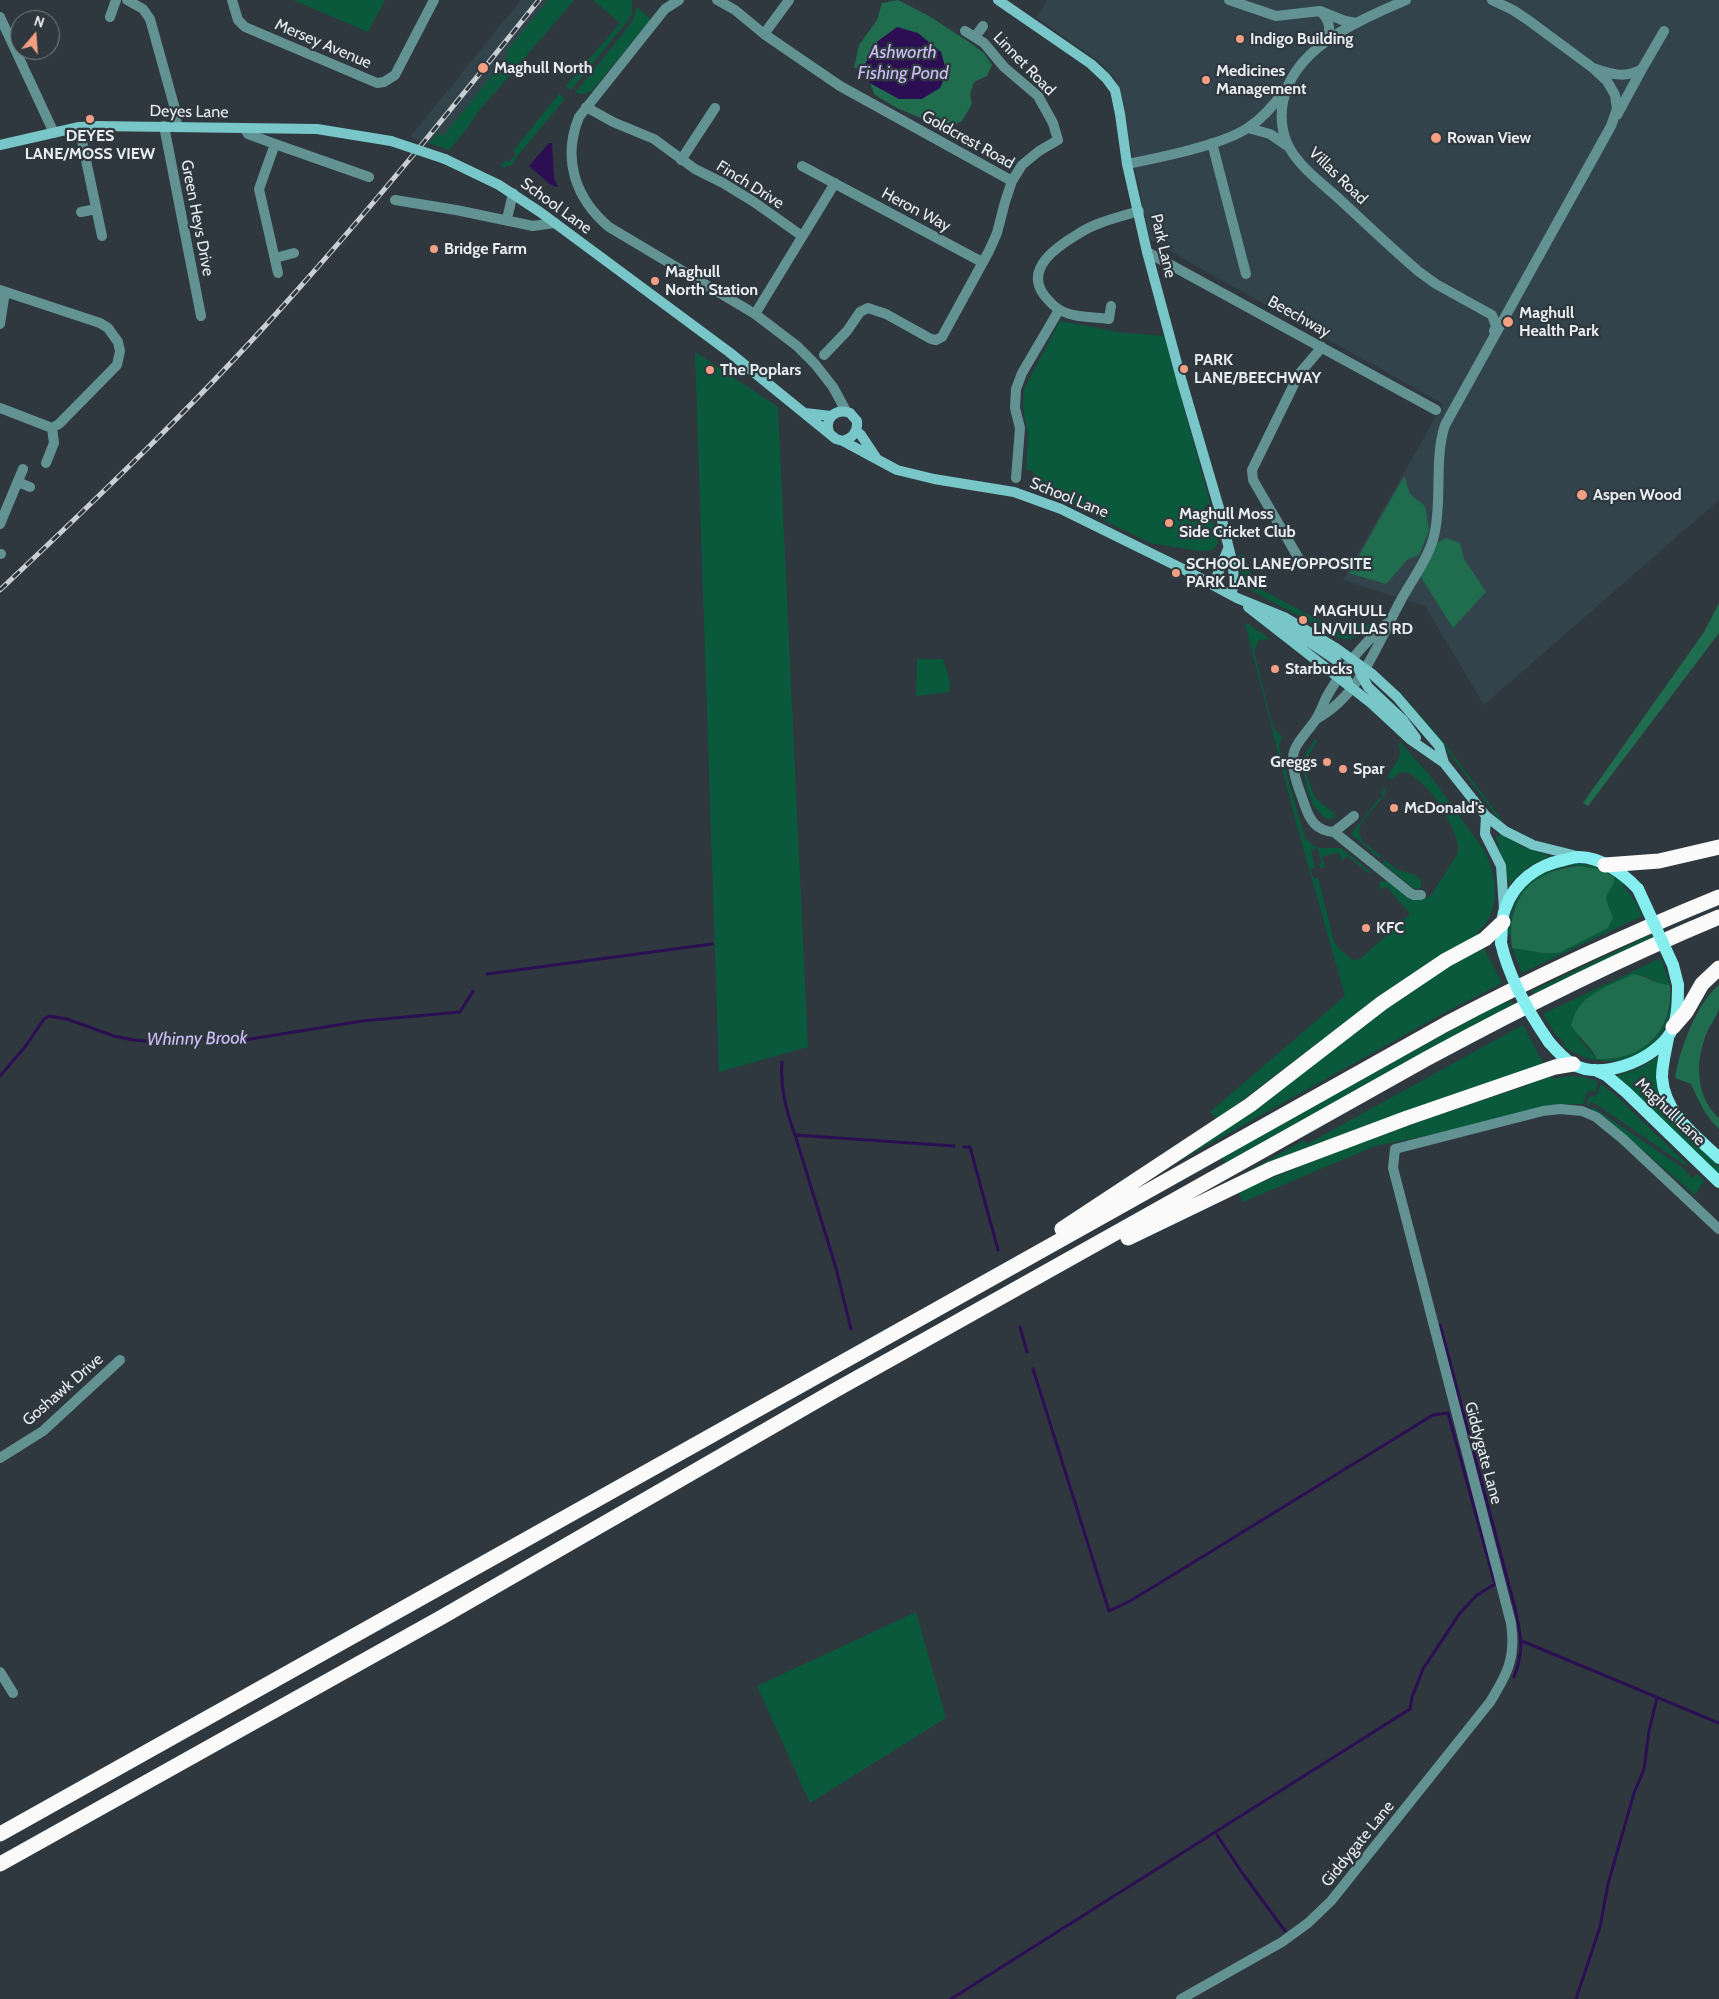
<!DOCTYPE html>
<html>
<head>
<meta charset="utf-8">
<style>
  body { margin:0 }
  #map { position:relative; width:1719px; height:1999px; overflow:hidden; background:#2e383e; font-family:Cabin,sans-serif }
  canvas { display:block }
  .north { position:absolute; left:10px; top:10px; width:50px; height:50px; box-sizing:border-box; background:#2e383e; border:1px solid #788085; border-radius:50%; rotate:18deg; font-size:14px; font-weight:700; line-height:20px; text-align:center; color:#e7edf0 }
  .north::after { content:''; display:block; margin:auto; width:18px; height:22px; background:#f39f83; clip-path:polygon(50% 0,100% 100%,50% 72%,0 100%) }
</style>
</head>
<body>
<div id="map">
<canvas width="1719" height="1999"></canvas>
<div class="north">N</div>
</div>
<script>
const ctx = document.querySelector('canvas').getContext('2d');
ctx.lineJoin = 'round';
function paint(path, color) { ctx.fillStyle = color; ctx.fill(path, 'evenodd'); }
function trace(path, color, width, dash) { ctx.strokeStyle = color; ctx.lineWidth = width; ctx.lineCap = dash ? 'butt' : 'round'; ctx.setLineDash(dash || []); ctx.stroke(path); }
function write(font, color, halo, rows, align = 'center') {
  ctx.font = font + ' Cabin,sans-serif'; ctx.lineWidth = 4.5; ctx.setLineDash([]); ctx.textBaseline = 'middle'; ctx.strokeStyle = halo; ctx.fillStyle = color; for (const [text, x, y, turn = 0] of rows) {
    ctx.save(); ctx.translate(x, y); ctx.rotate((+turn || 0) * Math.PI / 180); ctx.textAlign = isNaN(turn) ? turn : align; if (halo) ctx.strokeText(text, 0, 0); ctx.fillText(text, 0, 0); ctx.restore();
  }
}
const built = new Path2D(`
  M 521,0 L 574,0 L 478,112 L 468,127 L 449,150 L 410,137 Z
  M 1047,0 L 1719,0 L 1719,500 L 1484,705 L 1425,606 L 1343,580 L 1443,404 L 1150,240 L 1117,81 L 1102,64 L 1036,17 Z`);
const green = new Path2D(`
  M 293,0 L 385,0 L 368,32 Z
  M 548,0 L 574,0 L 478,112 L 468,127 L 449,150 L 429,143 L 438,133 L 443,136 L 509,54 L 506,52 Z
  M 593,0 L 632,0 L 632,14 L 626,23 L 571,90 L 566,86 L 620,23 Z
  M 637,7 L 651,19 L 592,91 L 584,94 L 575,93 L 629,26 L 635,15 Z
  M 559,94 L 565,99 L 518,155 L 512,165 L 504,167 L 500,166 L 506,160 L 509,162 L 516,154 L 513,151 Z
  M 1060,321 L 1114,331 L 1114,332 L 1164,336 L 1210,503 L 1204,507 L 1207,515 L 1212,518 L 1218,543 L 1213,550 L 1200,551 L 1150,543 L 1095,516 L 1032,489 L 1034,472 L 1026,469 L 1028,437 L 1023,408 L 1024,389 Z
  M 695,352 L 778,407 L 808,1047 L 719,1072 Z
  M 1243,554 L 1253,579 L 1260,589 L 1340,631 L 1364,621 L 1373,627 L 1365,636 L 1362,635 L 1351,639 L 1341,639 L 1254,592 C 1241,585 1240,570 1238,556 Z
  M 1247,623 L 1270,639 L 1259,640 L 1254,651 L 1272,724 L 1275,730 L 1283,738 L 1281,739 L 1279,747 L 1305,838 L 1314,846 L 1320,848 L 1341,848 L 1371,872 L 1370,874 L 1347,856 L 1342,861 L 1339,852 L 1322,857 L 1325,867 L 1320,868 L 1319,864 L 1322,863 L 1317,848 L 1311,850 L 1315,868 L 1310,869 L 1314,879 L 1318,878 L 1334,942 L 1343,952 L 1353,960 L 1360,959 L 1410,914 L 1386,886 L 1380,890 L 1379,883 L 1382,881 L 1387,881 L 1414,900 L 1425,899 L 1432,894 L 1458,853 C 1461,838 1441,804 1431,793 C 1425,785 1416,778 1408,772 L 1399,773 L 1391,780 L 1388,778 C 1391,764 1406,759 1398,744 L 1401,743 L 1432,778 L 1485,852 C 1497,876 1502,914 1477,932 L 1479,936 L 1464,945 L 1447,951 L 1392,987 L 1217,1119 L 1210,1112 L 1345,996 L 1297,826 L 1245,624 Z
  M 917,659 L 943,659 L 950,682 L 949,692 L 916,696 Z
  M 1399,691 L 1442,740 L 1502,820 L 1500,821 L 1440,741 L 1398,692 Z
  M 1316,739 L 1318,740 L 1307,758 L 1307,775 L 1315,798 L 1335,814 L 1334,818 C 1313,825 1301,774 1304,759 C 1306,751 1311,745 1316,739 Z
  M 1387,785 L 1384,796 L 1361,823 L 1359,832 L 1362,841 L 1381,856 L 1379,858 L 1351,834 L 1379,798 L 1380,799 L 1383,795 L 1381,793 Z
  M 1503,833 L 1521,846 L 1550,856 L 1528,867 L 1509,884 L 1496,837 Z
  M 1385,860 L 1398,870 L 1415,875 L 1421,880 L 1421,887 L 1419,889 L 1413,888 L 1382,863 Z
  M 1578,863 L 1600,867 L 1624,883 L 1622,884 L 1637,904 L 1642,916 L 1522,973 L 1512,948 L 1542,953 L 1610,908 L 1605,901 L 1606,893 L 1614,884 C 1603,879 1591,869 1579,866 C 1570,864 1557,869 1549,873 C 1523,888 1510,904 1511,935 L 1508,935 C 1510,891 1536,868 1578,863 Z
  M 1650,935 L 1652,939 L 1534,995 L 1532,991 Z
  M 1483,947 L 1502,983 L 1442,1014 L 1163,1170 L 1438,970 Z
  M 1661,958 L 1670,985 L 1663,985 L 1645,976 L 1633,974 L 1600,991 L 1579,1038 L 1597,1059 C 1637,1060 1674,1033 1671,991 L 1674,990 C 1672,1005 1671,1019 1663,1031 C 1639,1067 1596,1069 1563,1046 L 1565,1043 L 1556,1035 L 1543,1014 Z
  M 1511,1001 L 1514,1006 L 1226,1165 L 1221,1156 L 1503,1002 L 1504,1004 Z
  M 1523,1025 L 1544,1065 L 1233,1180 L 1304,1140 L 1307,1144 Z
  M 1657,1057 L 1657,1067 L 1689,1137 L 1719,1166 L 1719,1175 L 1616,1076 L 1640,1068 Z
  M 1550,1074 L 1552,1079 C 1569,1075 1582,1075 1598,1082 L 1595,1092 L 1588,1090 L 1583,1104 L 1557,1104 L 1436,1134 L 1375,1146 L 1243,1202 L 1238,1192 C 1333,1151 1430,1117 1529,1085 L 1538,1078 Z
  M 1601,1084 L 1615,1095 L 1687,1164 L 1686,1166 L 1596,1104 L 1590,1102 L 1588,1107 L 1586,1105 L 1590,1095 L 1596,1097 Z
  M 1593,1107 L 1684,1169 L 1692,1178 L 1697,1174 L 1704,1181 L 1695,1195 L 1609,1121 L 1592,1110 Z
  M 916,1612 L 946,1718 L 810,1803 L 757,1686 Z`);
const forest = new Path2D(`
  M 898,0 L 929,16 L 969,42 L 984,53 L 992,65 L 987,76 L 974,82 L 970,94 L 972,104 L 962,121 L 947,129 L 897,108 L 875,95 L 870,83 L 899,99 L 878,41 L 863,68 L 854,68 L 859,45 L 877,20 L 882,3 Z
  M 1403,478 L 1405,478 L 1410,494 L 1425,506 L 1429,531 L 1419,555 L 1408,559 L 1386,584 L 1349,573 Z
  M 1446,538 L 1460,543 L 1464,559 L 1486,592 L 1453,628 L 1419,574 L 1435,544 Z
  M 1719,603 L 1719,633 L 1588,806 L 1583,803 L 1704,632 Z
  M 1578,866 L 1599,869 L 1614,877 L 1614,884 C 1601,900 1608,901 1613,918 L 1608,928 L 1558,953 L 1542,953 L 1512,948 C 1506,899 1530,871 1578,866 Z
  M 1633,974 C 1647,976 1657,985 1670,985 C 1674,1031 1643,1061 1597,1059 C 1591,1046 1579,1038 1571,1025 C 1573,1021 1574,1014 1577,1010 C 1588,992 1615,983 1633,974 Z
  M 1719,985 C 1719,992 1719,1001 1719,1008 C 1717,1017 1710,1025 1707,1032 C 1695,1061 1695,1097 1719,1118 L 1719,1129 C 1705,1116 1699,1101 1691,1084 L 1675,1078 C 1679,1051 1697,1002 1719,985 Z`);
const water = new Path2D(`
  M 897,27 L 918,33 L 941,52 L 947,73 L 940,88 L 922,99 L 899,99 L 870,83 L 863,68 L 878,41 Z
  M 549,143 L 552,143 L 554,179 L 558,187 L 551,185 L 529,166 Z`);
const stream = new Path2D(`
  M 487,974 L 712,944
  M 782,1062 C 780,1088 786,1110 795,1135
  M 0,1076 L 25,1047 L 44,1019 L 49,1016 L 67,1019 L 114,1036 L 133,1040 L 146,1041 L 196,1038 L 232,1042 L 362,1021 L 460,1012 L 473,991
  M 964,1147 L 970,1147 L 998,1250
  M 1440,1325 L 1515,1608 C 1521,1637 1525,1648 1514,1677
  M 1020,1327 L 1027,1352
  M 851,1329 L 836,1268 L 795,1135 L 954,1146
  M 1522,1641 L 1719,1723
  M 1217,1835 L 1243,1874 L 1285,1931
  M 951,1999 L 1410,1709 L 1412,1697 L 1423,1669 L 1460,1613 L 1477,1595 L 1495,1584 L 1448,1413 L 1433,1415 L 1163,1581 L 1130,1601 L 1109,1611 L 1033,1369
  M 1576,1999 L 1600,1927 L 1608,1884 L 1634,1793 L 1644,1769 L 1649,1731 L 1657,1698`);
const street = new Path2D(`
  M 127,0 L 143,9 L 150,19 L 175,109 L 177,126
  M 232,0 L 238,20 L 245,27 L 377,83 L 384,82 L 395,75 L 434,0
  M 679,0 L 665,9 L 579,117 C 562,159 575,198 609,227 L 755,314 L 797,346 L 815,364 L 833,387 L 846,411
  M 717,0 L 735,10 L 764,34 L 840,86 L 1012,181
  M 1229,0 L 1276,16 L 1320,11
  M 1406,0 C 1359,21 1294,46 1283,102 C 1280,117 1282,134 1289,147 C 1299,166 1320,182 1336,196 C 1363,221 1390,247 1418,271 L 1436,284 L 1492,315 L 1496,326 L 1494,331
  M 0,17 L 54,133
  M 110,17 L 116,0
  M 764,34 L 789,0
  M 975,37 L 983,26
  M 1323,43 C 1332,31 1331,21 1320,11 L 1345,21 L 1357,23
  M 1596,69 C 1613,75 1626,78 1642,69 L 1617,115
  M 1642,69 L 1664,31
  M 586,107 L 613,122 L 654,139 L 695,169 L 723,183 L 754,202 L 802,236
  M 164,126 L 201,316
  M 79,127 L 102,236
  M 244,128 L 248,134 L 275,144 L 369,177
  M 1248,128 L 1270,134 L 1289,147
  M 1212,143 L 1246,274
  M 275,144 L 259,189 L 278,273
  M 681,160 L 715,108
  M 1127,164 C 1158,158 1224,145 1249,127 C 1263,118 1274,105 1284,91
  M 802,166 L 982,262
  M 395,200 L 456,210 L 533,226 L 555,223
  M 81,212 L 96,209
  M 507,219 L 513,193
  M 1147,252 L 1436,410
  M 275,258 L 294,253
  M 0,290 L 100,323 L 108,328 L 118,342 L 120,351 L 117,365 L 59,424 L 52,428 L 0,408
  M 1111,306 L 1109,319 C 1094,317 1074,318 1060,310 C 1054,307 1048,300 1044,295 C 1024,268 1058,246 1078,234 C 1096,222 1119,217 1139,211
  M 755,314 L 835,183
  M 0,324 L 5,292
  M 824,355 L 847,331 L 860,312 L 868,308 L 886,314 L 931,339 L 936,340 L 942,337 L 989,251 L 997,233 L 1005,202 L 1012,181 L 1022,165 L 1039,151 L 1058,140 L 1053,123 L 1038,96 L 1004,67 L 984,43 L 965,31
  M 46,463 L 54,443 L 52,428
  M 1016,478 L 1020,428 L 1015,408 L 1016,389 L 1022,373 L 1059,310
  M 18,482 L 30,487
  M 0,524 L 23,469
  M 0,554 L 1,554
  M 1302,564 L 1253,480 L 1252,470 L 1299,374 L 1322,347
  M 1386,624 C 1363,644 1341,671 1326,698 C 1323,705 1320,713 1316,719 C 1309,731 1293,744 1293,758 C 1292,774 1300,791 1305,806 C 1310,821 1317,831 1334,832 L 1410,893 L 1414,895 L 1421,895
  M 1316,719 C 1361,695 1378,642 1401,600 C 1413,578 1431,555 1435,531 C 1442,496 1434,459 1445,425 L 1611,126 L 1617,109 L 1615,95 L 1607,81 L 1593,68 L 1528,20 L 1513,10 L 1492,0
  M 1334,832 L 1354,816
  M 0,1458 L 43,1431 L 120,1360
  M 0,1672 L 13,1693
  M 1181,1999 L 1282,1942 L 1308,1923 L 1331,1901 L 1490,1702 C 1508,1673 1516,1657 1511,1623 L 1393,1168 L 1395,1149 L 1543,1111 L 1560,1109 L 1582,1111 L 1596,1117 L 1623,1139 L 1719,1229`);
const secondary = new Path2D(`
  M 998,0 L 1091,64 L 1106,78 L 1115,90 L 1120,114 L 1127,164 L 1147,252 L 1182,382 L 1219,508 L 1233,565 L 1234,584 L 1231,595
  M 0,145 L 79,127 L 96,126 L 317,129 L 391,141
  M 445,159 L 499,185 L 540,212 L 729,352 L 836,439 L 843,441 L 897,470 L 934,479 L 1014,492 L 1061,509 L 1185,570 L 1237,598 L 1286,618 L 1336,648 L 1371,673 L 1397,697 L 1439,746 L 1444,763
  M 805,413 L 831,416
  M 856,431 L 861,435 L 877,459
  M 829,432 C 824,418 836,408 850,413 L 857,421 C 858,431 853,438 843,441
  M 1213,585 L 1228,549
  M 1248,607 L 1371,703 L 1411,740 L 1444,763 L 1486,816 L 1505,831 L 1533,845 L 1577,856
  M 1274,618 L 1336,660 L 1348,682
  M 1355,663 L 1368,687 L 1403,720 L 1416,738
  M 1486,816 L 1485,834 L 1501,866 L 1504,909`);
const primary = new Path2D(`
  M 1501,943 C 1502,932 1501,919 1505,909 C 1514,882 1537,865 1564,860 C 1568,859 1574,857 1579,857 C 1601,857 1624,874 1638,889
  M 1668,1038 C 1666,1050 1662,1064 1662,1077 C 1664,1113 1695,1135 1719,1158
  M 1549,1042 C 1556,1050 1563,1058 1572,1064 C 1601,1080 1648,1062 1667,1038 C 1678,1025 1678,1002 1678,985
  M 1595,1070 L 1606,1075 L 1626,1092 L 1719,1182`);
const highway = new Path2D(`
  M 1605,865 L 1659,861 L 1719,847
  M 1673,1027 L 1686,1012 L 1702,984 L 1719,968
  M 1062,1229 L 1250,1105 L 1382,1003 L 1446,960 L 1485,939 L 1503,922
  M 1128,1238 L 1271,1169 L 1407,1118 L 1555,1067 L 1573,1064
  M 0,1834 L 1446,1024 C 1535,977 1626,935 1719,897
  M 0,1864 L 442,1617 L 832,1392 L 1426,1059 C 1522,1007 1618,959 1719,917`);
const rail = new Path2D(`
  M 0,590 C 103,493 206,394 300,287 C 383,194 461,97 539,0`);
const secondaryBridge = new Path2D(`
  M 391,141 L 445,159`);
const primaryBridge = new Path2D(`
  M 1638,889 L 1673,965 L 1678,985
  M 1501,943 C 1509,978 1529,1013 1549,1042`);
const markers = [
  [1240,39,5,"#f39f83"],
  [483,68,6,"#f39f83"],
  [1206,80,5,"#f39f83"],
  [90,119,5,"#f39f83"],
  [1436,138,6,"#f39f83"],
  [434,249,5,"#f39f83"],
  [655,281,5,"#f39f83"],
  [1508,322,6,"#f39f83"],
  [1184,369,5,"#f39f83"],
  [710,370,5,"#f39f83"],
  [1582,495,6,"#f39f83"],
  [1169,523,5,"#f39f83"],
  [1176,573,5,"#f39f83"],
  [1303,620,5,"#f39f83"],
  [1275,669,5,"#f39f83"],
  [1327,762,5,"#f39f83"],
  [1343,769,5,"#f39f83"],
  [1394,808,5,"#f39f83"],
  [1366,928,5,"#f39f83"]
];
const poiNames = [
  ["Indigo Building",1250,39],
  ["Maghull North",494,68],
  ["Medicines",1216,71],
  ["Management",1216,89],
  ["DEYES",90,136,"center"],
  ["LANE/MOSS VIEW",90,154,"center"],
  ["Rowan View",1447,138],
  ["Bridge Farm",444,249],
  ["Maghull",665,272],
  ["North Station",665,290],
  ["Maghull",1519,313],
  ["Health Park",1519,331],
  ["PARK",1194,360],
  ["LANE/BEECHWAY",1194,378],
  ["The Poplars",720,370],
  ["Aspen Wood",1593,495],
  ["Maghull Moss",1179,514],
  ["Side Cricket Club",1179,532],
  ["SCHOOL LANE/OPPOSITE",1186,564],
  ["PARK LANE",1186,582],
  ["MAGHULL",1313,611],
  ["LN/VILLAS RD",1313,629],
  ["Starbucks",1285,669],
  ["Greggs",1317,762,"right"],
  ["Spar",1353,769],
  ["McDonald's",1404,808],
  ["KFC",1376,928]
];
const streetNames = [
  ["Mersey Avenue",323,44,23],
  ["Linnet Road",1024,64,46],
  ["Deyes Lane",189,112,1],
  ["Goldcrest Road",968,140,29],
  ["Villas Road",1338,176,44],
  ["Finch Drive",750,185,32],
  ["School Lane",556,206,36],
  ["Heron Way",916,210,28],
  ["Green Heys Drive",197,218,79],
  ["Park Lane",1163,246,77],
  ["Beechway",1299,317,29],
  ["School Lane",1069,498,22],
  ["Maghull Lane",1670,1112,44],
  ["Goshawk Drive",63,1390,-41],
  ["Giddygate Lane",1483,1453,75],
  ["Giddygate Lane",1358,1844,-51]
];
const waterNames = [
  ["Ashworth",903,53],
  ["Fishing Pond",903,74],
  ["Whinny Brook",197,1039,-1]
];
paint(built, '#33434b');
paint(green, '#0a593d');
paint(forest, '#1f6d4e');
paint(water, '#2c0f52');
trace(stream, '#2c0f52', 3);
trace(street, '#639293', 10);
trace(secondary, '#78c6c7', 10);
trace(primary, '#87eeef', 12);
trace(highway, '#fafafa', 15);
trace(rail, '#c8ced2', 5);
trace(rail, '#2e383e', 3, [9]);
trace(secondaryBridge, '#78c6c7', 10);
trace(primaryBridge, '#87eeef', 12);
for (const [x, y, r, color] of markers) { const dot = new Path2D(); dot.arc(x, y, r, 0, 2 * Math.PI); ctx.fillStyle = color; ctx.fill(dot); trace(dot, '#2e383e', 2); }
write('bold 16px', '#e7edf0', '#2e383e', poiNames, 'left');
write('16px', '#e7edf0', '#2e383e', streetNames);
write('italic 18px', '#cfbefa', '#2e383e', waterNames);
</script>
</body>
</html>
